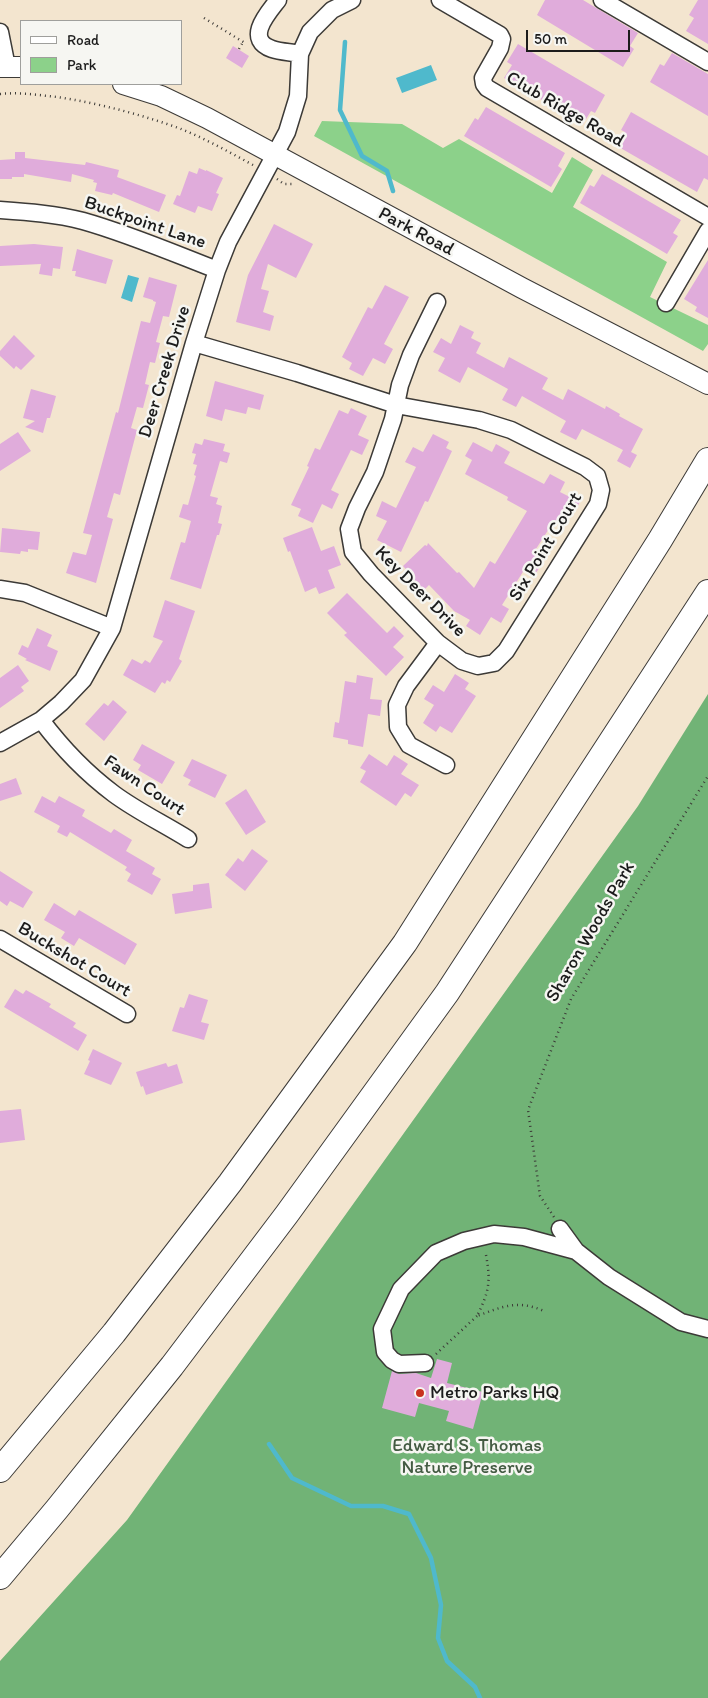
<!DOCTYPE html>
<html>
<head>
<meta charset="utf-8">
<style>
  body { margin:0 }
  #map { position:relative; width:708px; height:1698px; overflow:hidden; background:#f3e5cf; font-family:Itim,sans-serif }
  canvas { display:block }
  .legend { position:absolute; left:20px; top:20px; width:162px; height:65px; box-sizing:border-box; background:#f6f6f2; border:1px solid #9f9f9c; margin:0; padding:6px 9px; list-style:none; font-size:15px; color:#1c1c1c }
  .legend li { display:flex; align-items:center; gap:10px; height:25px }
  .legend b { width:25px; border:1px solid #9f9f9c }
  .scale { position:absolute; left:526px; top:30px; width:104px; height:22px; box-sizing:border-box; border:2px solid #1c1c1c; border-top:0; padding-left:6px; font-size:15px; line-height:18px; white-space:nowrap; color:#1c1c1c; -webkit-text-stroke:4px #f6f6f2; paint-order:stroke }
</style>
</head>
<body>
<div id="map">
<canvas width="708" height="1698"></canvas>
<ul class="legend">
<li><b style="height:6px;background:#fff"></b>Road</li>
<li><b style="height:14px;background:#8cd18a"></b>Park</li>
</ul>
<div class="scale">50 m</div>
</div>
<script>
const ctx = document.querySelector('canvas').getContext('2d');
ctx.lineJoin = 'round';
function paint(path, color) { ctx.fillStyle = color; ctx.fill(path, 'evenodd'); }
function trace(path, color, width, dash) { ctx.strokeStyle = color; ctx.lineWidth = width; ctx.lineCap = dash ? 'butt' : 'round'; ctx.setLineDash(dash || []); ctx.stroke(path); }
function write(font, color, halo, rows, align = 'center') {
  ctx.font = font + ' Itim,sans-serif'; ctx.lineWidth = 5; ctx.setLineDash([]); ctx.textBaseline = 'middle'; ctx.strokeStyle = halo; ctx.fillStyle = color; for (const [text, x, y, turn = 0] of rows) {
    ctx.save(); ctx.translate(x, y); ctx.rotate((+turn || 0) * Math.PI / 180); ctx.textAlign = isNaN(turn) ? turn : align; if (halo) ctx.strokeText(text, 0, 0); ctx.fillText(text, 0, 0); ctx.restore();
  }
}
const green = new Path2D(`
  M 322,121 L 402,124 L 443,148 L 459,139 L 552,193 L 572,157 L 593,170 L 573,207 L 667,262 L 650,297 L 708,325 L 708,344 L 703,351 L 314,136 Z`);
const forest = new Path2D(`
  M 708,694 L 708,1698 L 0,1698 L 0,1661 L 127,1520 L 638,806 Z`);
const water = new Path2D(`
  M 431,65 L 437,80 L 402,93 L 396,78 Z
  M 128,275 L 139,278 L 132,302 L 121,298 Z`);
const stream = new Path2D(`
  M 345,42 L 340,110 L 362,156 L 387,171 L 393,191
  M 269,1444 L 292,1478 L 351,1506 L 383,1506 L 409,1514 L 431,1558 L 441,1605 L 438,1638 L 447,1661 L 475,1687 L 480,1698`);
const building = new Path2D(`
  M 545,0 L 583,0 L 638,33 L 630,46 L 634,49 L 623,67 L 537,15 Z
  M 698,0 L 708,0 L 708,44 L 686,31 L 694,18 L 689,15 Z
  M 518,44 L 605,95 L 595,113 L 591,111 L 583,124 L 504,78 L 512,65 L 507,62 Z
  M 233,46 L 249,56 L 242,68 L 226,58 Z
  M 672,53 L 708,74 L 708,116 L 650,82 L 660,64 L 664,66 Z
  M 486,107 L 565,153 L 558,166 L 562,169 L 551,187 L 464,136 L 475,118 L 478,120 Z
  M 631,112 L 708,156 L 708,180 L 704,178 L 697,192 L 617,146 L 625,132 L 621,130 Z
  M 15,152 L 25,152 L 25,158 L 85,165 L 86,162 L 119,170 L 117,177 L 166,195 L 159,212 L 113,193 L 112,195 L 95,191 L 97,183 L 93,182 L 94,180 L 72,174 L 71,182 L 24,174 L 24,177 L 12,177 L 12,179 L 0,179 L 0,160 L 15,159 Z
  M 199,168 L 206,171 L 206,170 L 223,178 L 216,193 L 219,194 L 212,211 L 198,206 L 195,213 L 173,204 L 177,195 L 180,196 L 189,171 L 197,174 Z
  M 602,174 L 681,220 L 673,233 L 678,236 L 667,254 L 580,203 L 590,185 L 594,187 Z
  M 274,224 L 313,244 L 296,278 L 268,264 L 261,289 L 269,291 L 263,312 L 274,316 L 270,331 L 236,322 L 248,275 Z
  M 34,244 L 63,247 L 60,269 L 53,268 L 52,276 L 39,274 L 41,264 L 0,266 L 0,246 Z
  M 77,249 L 113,260 L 106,284 L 75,276 L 76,271 L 72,271 Z
  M 708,260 L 708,318 L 695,311 L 697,307 L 684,299 Z
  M 149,277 L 177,285 L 169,317 L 163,316 L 156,342 L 160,343 L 155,363 L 150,362 L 145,384 L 149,385 L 143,408 L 137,407 L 131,428 L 137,430 L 120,495 L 114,493 L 107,517 L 113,519 L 96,583 L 66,573 L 73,552 L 86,555 L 92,535 L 83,533 L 116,412 L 118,413 L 141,321 L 150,323 L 156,302 L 153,301 L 153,300 L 143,297 Z
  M 385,285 L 409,297 L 384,344 L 393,349 L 385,364 L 373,358 L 363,376 L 349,369 L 352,363 L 342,357 L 368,307 L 372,309 Z
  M 460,325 L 474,332 L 471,338 L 481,343 L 476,353 L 504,368 L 509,357 L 548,378 L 542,389 L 563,400 L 568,389 L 605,409 L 606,406 L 620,414 L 619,416 L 643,429 L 631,452 L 637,455 L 630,468 L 617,461 L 623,450 L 582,429 L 576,440 L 560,432 L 566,421 L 522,396 L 516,407 L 502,400 L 508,389 L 468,367 L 460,383 L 438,371 L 445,358 L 433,352 L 441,338 L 451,344 Z
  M 14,335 L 35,356 L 21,370 L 16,366 L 14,369 L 0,356 L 0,351 Z
  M 215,381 L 264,395 L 260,410 L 248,407 L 246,414 L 225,409 L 222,421 L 206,416 Z
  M 31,389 L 56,396 L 50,418 L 47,418 L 43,433 L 25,427 L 35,421 L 23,418 Z
  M 351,408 L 367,416 L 358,435 L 369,440 L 362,455 L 351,450 L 331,490 L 339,494 L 332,509 L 322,504 L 313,523 L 298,516 L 301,509 L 291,505 L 309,467 L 307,466 L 315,448 L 320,450 L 339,410 L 348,414 Z
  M 18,432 L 31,451 L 0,471 L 0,444 Z
  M 433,434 L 449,442 L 446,448 L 452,451 L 428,502 L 425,501 L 401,552 L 377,540 L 387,521 L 376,516 L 382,501 L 396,508 L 416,467 L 405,462 L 413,447 L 423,452 Z
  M 204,439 L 225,444 L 223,451 L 230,453 L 227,463 L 220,461 L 210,496 L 218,498 L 216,504 L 222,506 L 218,523 L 222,524 L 219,535 L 217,535 L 201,589 L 170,579 L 181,542 L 185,543 L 191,521 L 179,517 L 183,504 L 188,505 L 196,476 L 194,475 L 197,465 L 193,464 L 196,454 L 192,453 L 195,443 L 202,445 Z
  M 473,442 L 492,452 L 496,444 L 510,452 L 504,463 L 544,484 L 550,474 L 565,482 L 560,492 L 580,502 L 571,517 L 565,514 L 560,524 L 554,521 L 534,552 L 545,559 L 536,573 L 526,567 L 502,605 L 509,609 L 501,623 L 491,617 L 480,635 L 466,626 L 470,620 L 454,611 L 429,585 L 420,594 L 407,581 L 412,576 L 403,566 L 425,545 L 427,546 L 428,543 L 457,573 L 459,572 L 474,588 L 490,561 L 495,564 L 527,511 L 507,500 L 508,497 L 465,474 L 472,460 L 465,456 Z
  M 312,527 L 321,551 L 334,546 L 341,565 L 328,570 L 335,588 L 319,594 L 316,587 L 305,592 L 290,551 L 288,552 L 283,538 Z
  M 2,528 L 40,532 L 38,550 L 28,549 L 28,552 L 21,551 L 20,554 L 0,552 Z
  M 347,593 L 387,633 L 394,626 L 404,636 L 393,647 L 404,657 L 386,676 L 344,635 L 347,633 L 327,613 Z
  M 165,600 L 195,611 L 179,659 L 182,661 L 170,682 L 167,680 L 165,684 L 162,682 L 155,693 L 123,675 L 132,659 L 142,664 L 145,660 L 150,663 L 163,641 L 153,637 Z
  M 37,628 L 52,635 L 47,646 L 58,651 L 50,671 L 25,660 L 27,659 L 18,654 L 22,645 L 28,648 Z
  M 18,665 L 29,681 L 21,687 L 24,691 L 0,708 L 0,678 Z
  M 455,674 L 469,683 L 465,689 L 476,696 L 452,733 L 440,726 L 436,732 L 423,723 L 434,705 L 424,699 L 433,685 L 444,692 Z
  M 357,675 L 373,678 L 370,699 L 382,700 L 380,716 L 368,714 L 363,747 L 348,744 L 348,740 L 333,737 L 335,722 L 339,723 L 345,681 L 356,683 Z
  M 113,700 L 127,712 L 104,741 L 85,724 L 104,703 L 108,706 Z
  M 142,744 L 175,762 L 162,784 L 138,770 L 141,765 L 133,760 Z
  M 369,754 L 387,766 L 394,755 L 408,764 L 401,774 L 419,785 L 411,797 L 405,793 L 396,806 L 360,782 L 366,771 L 360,768 Z
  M 192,759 L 227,775 L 215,798 L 188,785 L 191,780 L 183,776 Z
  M 16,778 L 22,794 L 0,801 L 0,784 Z
  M 246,789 L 266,822 L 246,835 L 225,803 Z
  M 42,796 L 55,803 L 59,796 L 85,810 L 82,816 L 111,833 L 114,829 L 132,840 L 126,851 L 155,868 L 152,874 L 161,879 L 152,895 L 127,881 L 131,874 L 125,870 L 127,867 L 70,832 L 67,837 L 57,832 L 60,826 L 34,812 Z
  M 252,849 L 268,861 L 245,891 L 225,875 L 238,858 L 243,862 Z
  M 0,871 L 33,892 L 23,908 L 10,901 L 7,906 L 0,901 Z
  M 209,883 L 212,908 L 175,914 L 172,894 L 193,891 L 193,885 Z
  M 54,903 L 75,916 L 79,910 L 137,944 L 125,965 L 79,938 L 74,946 L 61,938 L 65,932 L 44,920 Z
  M 15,989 L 23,994 L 26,990 L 51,1004 L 49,1007 L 76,1023 L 73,1027 L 87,1035 L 78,1051 L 4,1007 Z
  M 189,994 L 208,1000 L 201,1022 L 209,1024 L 204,1040 L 172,1031 L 180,1007 L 184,1008 Z
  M 93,1049 L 122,1063 L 111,1085 L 84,1074 L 90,1061 L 88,1060 Z
  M 166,1063 L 168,1067 L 177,1064 L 183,1083 L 146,1095 L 143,1086 L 141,1087 L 136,1072 Z
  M 21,1109 L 25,1140 L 0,1143 L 0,1111 Z
  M 437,1359 L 452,1363 L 447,1383 L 483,1392 L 473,1429 L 446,1421 L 449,1411 L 419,1403 L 415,1417 L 382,1408 L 392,1371 L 399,1374 L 416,1373 L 431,1378 Z`);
const path = new Path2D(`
  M 204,18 L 245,43
  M 239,49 L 243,42
  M 0,94 C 19,92 38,95 57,97 C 97,103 135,113 173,126 C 201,136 227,151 253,165
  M 277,179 L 284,184 L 292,184
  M 554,1217 L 540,1196 L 528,1110 L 571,999 L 708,776
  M 486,1255 C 491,1282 489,1292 477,1316 C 502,1307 517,1299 544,1311
  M 436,1354 L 477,1316`);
const minor = new Path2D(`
  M 278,0 C 268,13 244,39 272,49 C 281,52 291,52 300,54
  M 440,0 L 500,35 L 502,39 L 500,48 L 483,78 L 484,84 L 487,88 L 708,217
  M 602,0 L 708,62
  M 0,32 L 7,67
  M 0,210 C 28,212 56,214 83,221 C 129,234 173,253 217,270
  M 666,303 L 708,231
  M 194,343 L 297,373 L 396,405 L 479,420 L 511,430 L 585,467 L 597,476 L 601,490 L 598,504 L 506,651 L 494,663 L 478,666 L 462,661 L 438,643 L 371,574 L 353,552 L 349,529 L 357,508 L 375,472 L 393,419 L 400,385 L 411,355 L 437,302
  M 0,589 L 25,593 L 112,628
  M 438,643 L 406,686 L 397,705 L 398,727 L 409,745 L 446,765
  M 41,720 C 62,748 86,773 114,794 C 137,811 164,824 188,839
  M 0,743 L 41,720 L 61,703 L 83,680 L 112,628 L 194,343 L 217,270 L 228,242 L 287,132 L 298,96 L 300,54 L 310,32 L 332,10 L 352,0
  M 0,939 L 127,1014
  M 560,1229 L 576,1251 L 609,1277 L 681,1322 L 708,1329
  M 425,1363 L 399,1364 L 392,1360 L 385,1352 L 382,1329 L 401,1289 L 436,1253 L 464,1241 L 494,1234 L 524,1237 L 576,1251`);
const major = new Path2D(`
  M 0,67 L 21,67
  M 123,84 L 161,96 L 207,118 L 522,288 L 708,384`);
const highway = new Path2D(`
  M 0,1470 L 114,1333 L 230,1183 L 405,943 L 660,540 L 708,460
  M 0,1577 L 57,1509 L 172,1366 L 287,1214 L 447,993 L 708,592`);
const markers = [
  [420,1393,5,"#c8321e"]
];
const streetNames = [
  ["Club Ridge Road",565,110,30],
  ["Buckpoint Lane",145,223,19],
  ["Park Road",416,232,28],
  ["Deer Creek Drive",165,372,-73],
  ["Six Point Court",546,547,-59],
  ["Key Deer Drive",420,592,45],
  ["Fawn Court",144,786,34],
  ["Sharon Woods Park",591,932,-60],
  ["Buckshot Court",74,960,31]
];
const poiNames = [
  ["Metro Parks HQ",430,1393]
];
const parkNames = [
  ["Edward S. Thomas",467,1446],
  ["Nature Preserve",467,1468]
];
paint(green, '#8cd18a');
paint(forest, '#71b376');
paint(water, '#4fb9cc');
trace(stream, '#4fb9cc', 4.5);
paint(building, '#e0acdb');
trace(minor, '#3c3a37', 19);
trace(major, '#3c3a37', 22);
trace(highway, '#3c3a37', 26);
trace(path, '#3c3a37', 2.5, [1, 4]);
trace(minor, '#fff', 16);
trace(major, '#fff', 20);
trace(highway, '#fff', 24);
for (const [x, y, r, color] of markers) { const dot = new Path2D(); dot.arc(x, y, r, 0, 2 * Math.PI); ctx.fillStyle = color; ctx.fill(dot); trace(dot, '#f6f6f2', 2); }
write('19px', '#1c1c1c', '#f6f6f2', streetNames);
write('19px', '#1c1c1c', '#f6f6f2', poiNames, 'left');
write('19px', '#435b42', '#f6f6f2', parkNames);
</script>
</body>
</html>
